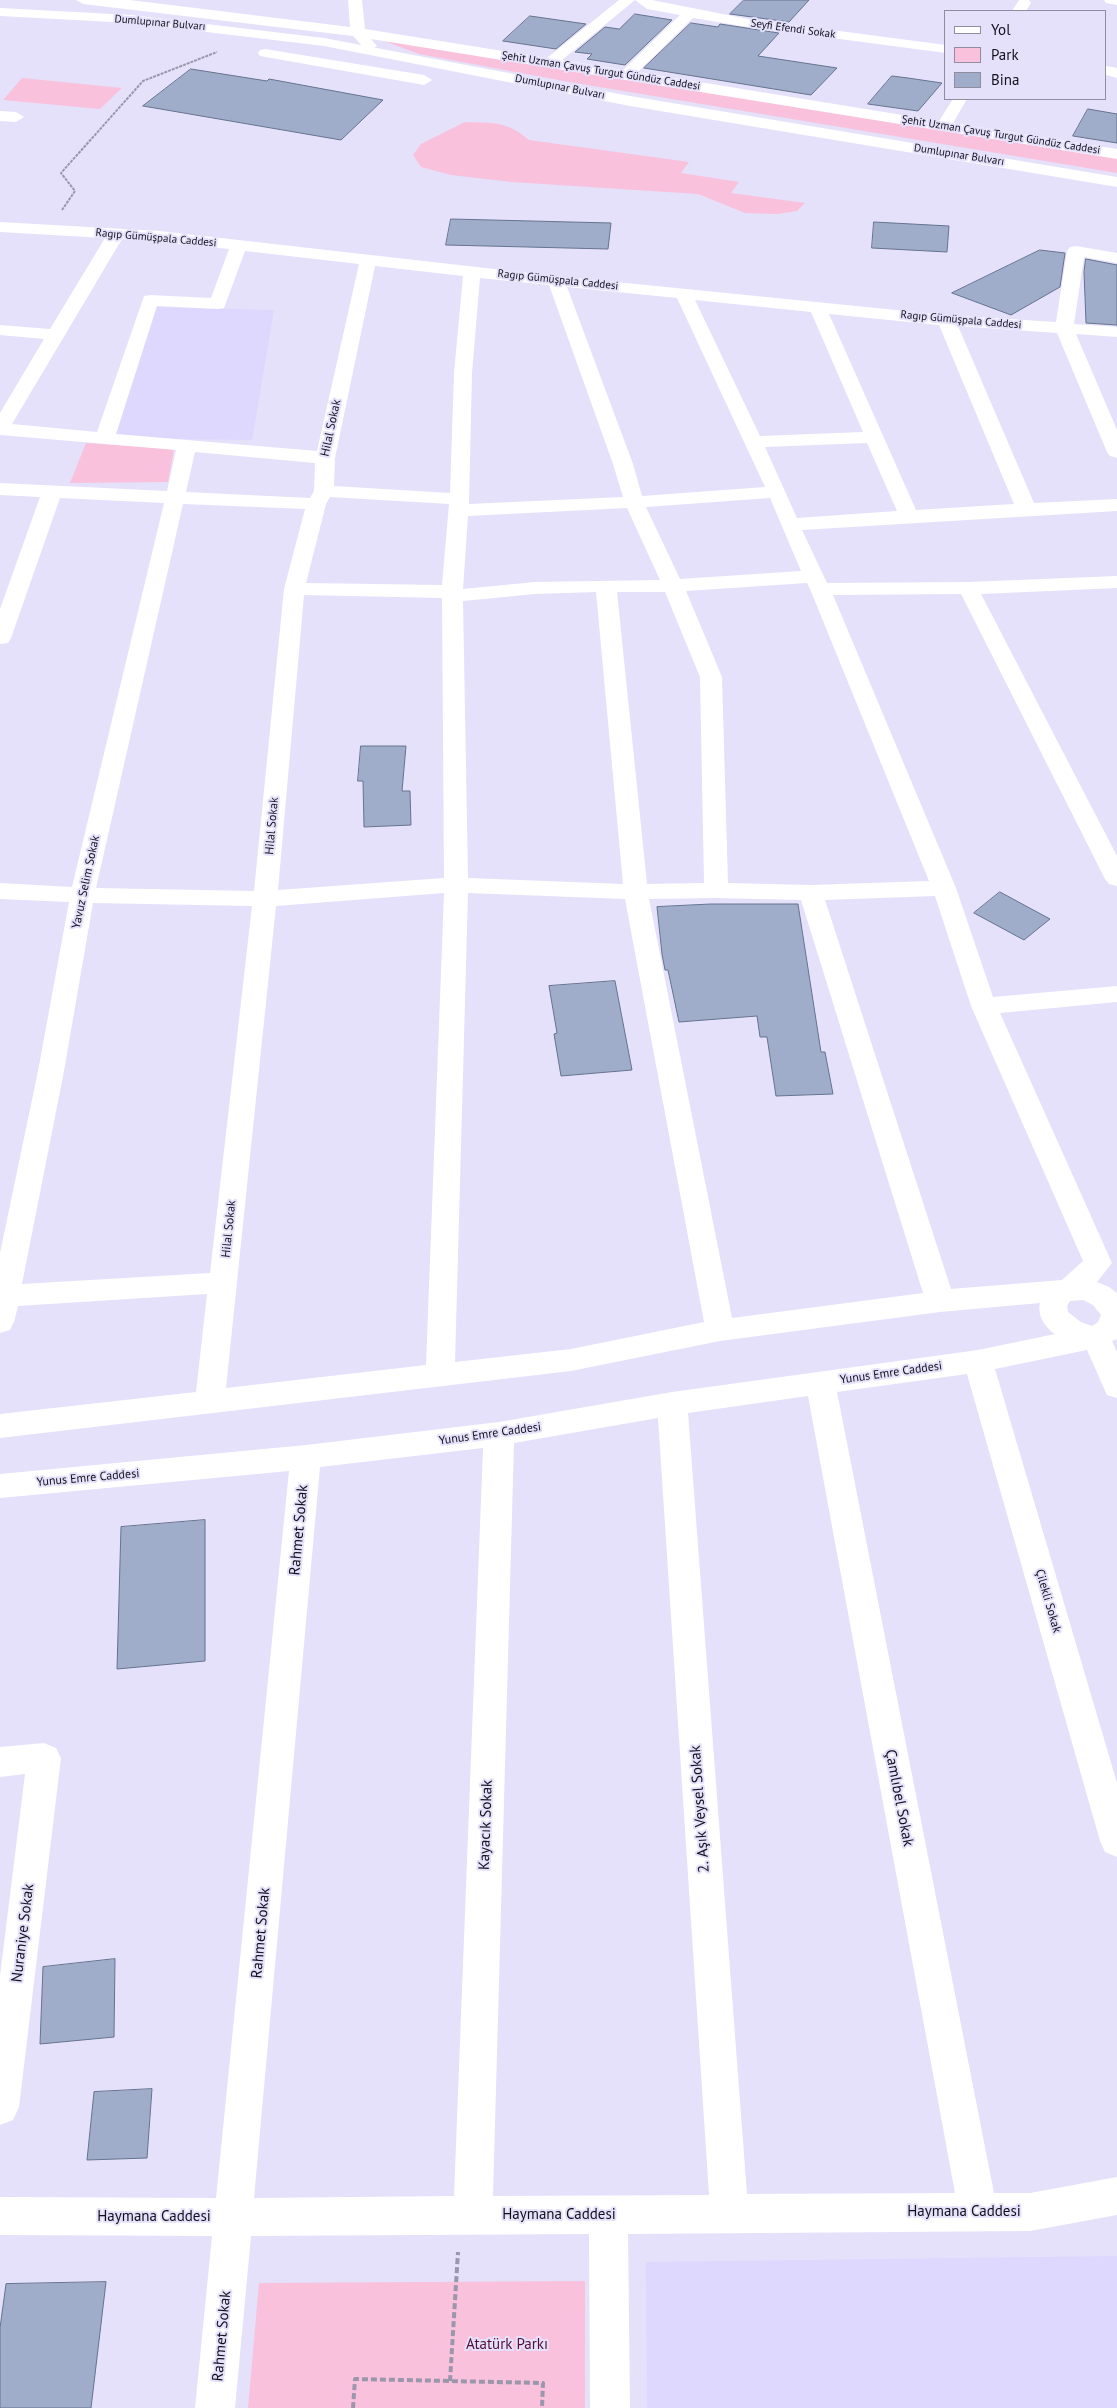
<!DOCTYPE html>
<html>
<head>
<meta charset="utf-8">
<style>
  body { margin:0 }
  #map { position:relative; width:1117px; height:2408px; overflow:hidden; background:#e5e1fb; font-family:"PT Sans",sans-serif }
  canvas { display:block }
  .legend { position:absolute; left:944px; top:10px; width:162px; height:90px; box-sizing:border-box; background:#e5e1fb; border:1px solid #918da1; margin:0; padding:6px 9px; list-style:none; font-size:15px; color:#12101b }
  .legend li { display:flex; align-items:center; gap:10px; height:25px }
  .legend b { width:25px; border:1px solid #918da1 }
</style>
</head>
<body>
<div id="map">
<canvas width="1117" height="2408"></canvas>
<ul class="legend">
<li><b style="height:6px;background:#fff"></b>Yol</li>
<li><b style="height:14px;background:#f9c1db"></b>Park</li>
<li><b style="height:14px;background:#a0adca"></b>Bina</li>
</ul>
</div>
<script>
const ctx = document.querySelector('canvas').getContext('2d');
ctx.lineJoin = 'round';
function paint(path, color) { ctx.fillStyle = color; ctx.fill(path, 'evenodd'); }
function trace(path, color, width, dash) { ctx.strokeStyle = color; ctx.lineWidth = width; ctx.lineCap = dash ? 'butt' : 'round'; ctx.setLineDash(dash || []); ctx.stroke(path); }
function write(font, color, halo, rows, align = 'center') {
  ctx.font = font + ' "PT Sans",sans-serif'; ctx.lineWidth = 4; ctx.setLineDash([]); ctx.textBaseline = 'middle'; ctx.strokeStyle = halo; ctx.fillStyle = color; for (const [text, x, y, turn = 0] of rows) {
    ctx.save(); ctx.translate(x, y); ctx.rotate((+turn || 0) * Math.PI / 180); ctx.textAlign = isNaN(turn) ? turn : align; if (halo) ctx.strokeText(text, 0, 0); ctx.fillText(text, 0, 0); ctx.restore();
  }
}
const built = new Path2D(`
  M 155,307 L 274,310 L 252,440 L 105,438 Z
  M 1117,2256 L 1117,2408 L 647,2408 L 646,2262 Z`);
const green = new Path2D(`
  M 379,39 L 1117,155 L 1117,173 L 569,82 L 419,54 Z
  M 22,78 L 122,88 L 100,109 L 3,100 Z
  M 465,122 C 493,123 507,121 529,140 L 689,162 L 681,173 L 739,182 L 731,193 L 805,203 L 797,211 L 777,214 L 745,213 L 698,194 L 512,182 L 451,175 L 421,167 L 413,155 L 421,144 Z
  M 86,443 L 174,449 L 168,482 L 70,483 Z
  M 585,2281 L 585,2408 L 248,2408 L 259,2283 Z`);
const building = new Path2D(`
  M 744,0 L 809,0 L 789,22 L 730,14 Z
  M 635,14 L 672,20 L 625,65 L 587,59 L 592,54 L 575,52 L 605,27 L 619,29 Z
  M 530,16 L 586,24 L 556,49 L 503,41 Z
  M 691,23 L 718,27 L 720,24 L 779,33 L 758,56 L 837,68 L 811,95 L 644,68 Z
  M 191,69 L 267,81 L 269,79 L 383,100 L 341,140 L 143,106 Z
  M 892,76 L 908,78 L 942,83 L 918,111 L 868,104 Z
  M 1088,109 L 1117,114 L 1117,143 L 1073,136 Z
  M 451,219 L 611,223 L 608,249 L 446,245 Z
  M 874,222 L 949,226 L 947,252 L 872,248 Z
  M 1040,250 L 1065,253 L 1060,287 L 1011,315 L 952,293 Z
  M 1086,259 L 1117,265 L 1117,325 L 1086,323 L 1084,272 Z
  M 361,746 L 406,746 L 402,791 L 410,791 L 411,825 L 364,827 L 363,781 L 358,781 Z
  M 1000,892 L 1050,919 L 1024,940 L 974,913 Z
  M 711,904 L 798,904 L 821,1052 L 825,1052 L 833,1094 L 776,1096 L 767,1037 L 760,1037 L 757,1016 L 679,1022 L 668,970 L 665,970 L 662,954 L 657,907 Z
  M 615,981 L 632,1070 L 561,1076 L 554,1034 L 557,1033 L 549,986 Z
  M 205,1520 L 205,1661 L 117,1669 L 121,1527 Z
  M 115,1959 L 114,2037 L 40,2044 L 43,1967 Z
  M 152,2089 L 147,2158 L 87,2160 L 94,2092 Z
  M 106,2282 L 91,2408 L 0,2408 L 0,2328 L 6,2284 Z`);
const pathFar1 = new Path2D(`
  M 62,210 L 75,191 L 61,173 L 143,81 L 217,52`);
const path = new Path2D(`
  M 450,2381 L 458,2252
  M 353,2408 L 355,2379 L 543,2383 L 542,2408`);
const minor = new Path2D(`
  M 76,0 L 130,0 L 350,27 L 348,0 L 362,0 L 365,29 L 547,58 L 619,0 L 652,0 L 748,19 L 946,45 L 946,53 L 748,27 L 693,18 L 638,72 L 939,121 L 953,99 L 967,99 L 953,123 L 1117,149 L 1117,159 L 371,39 L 377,46 L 370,50 L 365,49 L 353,36 L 83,4 ZM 635,0 L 647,9 L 680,15 L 623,70 L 562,60 Z
  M 1019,0 L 1029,0 L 1031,3 L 1026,11 L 1012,11 Z
  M 1104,0 L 1117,0 L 1117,5 L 1106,3 Z
  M 1106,66 L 1117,68 L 1117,78 L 1106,75 Z
  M 0,111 L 16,112 L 24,117 L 16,122 L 0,121 Z
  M 0,222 L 159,231 L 556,276 L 946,315 L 1056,322 L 1067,251 L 1070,247 L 1076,246 L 1117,253 L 1117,263 L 1084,257 L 1074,324 L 1117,327 L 1117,337 L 1076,334 L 1117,430 L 1117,458 L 1110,456 L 1107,452 L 1057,333 L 958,326 L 1034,503 L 1117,499 L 1117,511 L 802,530 L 827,583 L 968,582 L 1117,576 L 1117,588 L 981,594 L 1117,856 L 1117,886 L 1109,884 L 1105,879 L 961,594 L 833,595 L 956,888 L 993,997 L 1117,986 L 1117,1002 L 1000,1013 L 1112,1263 L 1097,1282 L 1109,1287 L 1117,1293 L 1117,1339 L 1112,1341 L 1117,1352 L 1117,1398 L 1107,1395 L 1087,1350 L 995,1369 L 1117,1783 L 1117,1857 L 1105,1852 L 1100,1841 L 967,1374 L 837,1392 L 994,2193 L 1030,2193 L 1117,2177 L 1117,2215 L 1030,2231 L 628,2234 L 630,2408 L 590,2408 L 589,2234 L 251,2236 L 235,2408 L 195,2408 L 212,2236 L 0,2235 L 0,2197 L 216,2198 L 289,1471 L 0,1498 L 0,1474 L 306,1445 L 499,1422 L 672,1392 L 978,1350 L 1055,1334 C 1045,1327 1037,1316 1040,1303 L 940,1312 L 720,1341 L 571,1371 L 0,1438 L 0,1414 L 196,1392 L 207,1294 L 18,1306 L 14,1322 L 10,1330 L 0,1333 L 0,1253 L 38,1071 L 69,902 L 0,899 L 0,883 L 72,887 L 164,503 L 60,498 L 11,638 L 8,643 L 0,644 L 0,609 L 40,497 L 0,495 L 0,483 L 167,491 L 176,450 L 0,435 L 0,413 L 44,339 L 0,335 L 0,325 L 50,329 L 105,238 L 0,232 ZM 122,239 L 229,249 L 211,298 L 150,295 L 144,296 L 97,432 L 12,424 ZM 245,251 L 359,264 L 317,451 L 116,434 L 157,306 L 218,309 L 224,308 ZM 375,266 L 463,276 L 454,373 L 450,493 L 334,486 L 335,458 ZM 480,278 L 549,285 L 613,464 L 623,497 L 469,504 L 472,373 ZM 567,287 L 677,298 L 765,487 L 642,496 L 633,464 ZM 695,300 L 811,312 L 863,432 L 760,436 ZM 829,314 L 939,325 L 1014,504 L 916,510 ZM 867,443 L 897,511 L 797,518 L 765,447 ZM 195,452 L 315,463 L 314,491 L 310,498 L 186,492 ZM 330,497 L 449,504 L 442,585 L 306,583 L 326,504 ZM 770,498 L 801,571 L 680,579 L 646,507 ZM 183,504 L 305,509 L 284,589 L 254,891 L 96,888 ZM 627,508 L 660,580 L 535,582 L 463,589 L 468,516 ZM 807,583 L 810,589 L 929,881 L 811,885 L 728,883 L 722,677 L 686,591 ZM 596,592 L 623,884 L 468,878 L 463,601 L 535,594 ZM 617,592 L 665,592 L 700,677 L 704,883 L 647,884 ZM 304,595 L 442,598 L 444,878 L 278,890 ZM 444,893 L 426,1365 L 226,1388 L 276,906 ZM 468,893 L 625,899 L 704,1322 L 571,1349 L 455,1362 ZM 935,896 L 971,1006 L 1083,1261 L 1062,1280 L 951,1289 L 825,900 ZM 716,898 L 801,900 L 923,1293 L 732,1318 L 649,899 ZM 93,903 L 252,906 L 210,1273 L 22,1284 L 64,1071 ZM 1083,1300 L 1093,1305 L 1101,1315 L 1098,1322 L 1092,1326 L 1081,1322 L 1068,1312 L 1067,1306 L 1070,1301 ZM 808,1396 L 955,2193 L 747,2194 L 688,1413 ZM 658,1418 L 709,2195 L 493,2196 L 514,1443 ZM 483,1448 L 454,2196 L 254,2198 L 320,1467 Z
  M 44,1743 L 56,1748 L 61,1758 L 19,2107 L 13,2120 L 0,2125 L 0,1976 L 25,1774 L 0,1777 L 0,1747 Z`);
const major = new Path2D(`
  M 0,8 L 131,15 L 324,38 L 630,96 L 1117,177 L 1117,187 L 630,106 L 324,46 L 131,23 L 0,16 Z
  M 265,49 L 424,75 L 432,80 L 424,85 L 260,56 L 258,53 L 260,50 Z`);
const farStreetnames = [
  ["Dumlupınar Bulvarı",160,23,5],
  ["Seyfi Efendi Sokak",793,29,8],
  ["Şehit Uzman Çavuş Turgut Gündüz Caddesi",601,71,9],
  ["Dumlupınar Bulvarı",560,87,11],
  ["Şehit Uzman Çavuş Turgut Gündüz Caddesi",1001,135,9],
  ["Dumlupınar Bulvarı",959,155,9],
  ["Ragıp Gümüşpala Caddesi",156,238,5],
  ["Ragıp Gümüşpala Caddesi",558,280,6],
  ["Ragıp Gümüşpala Caddesi",961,320,5]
];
const streetNames = [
  ["Hilal Sokak",331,428,-78],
  ["Hilal Sokak",272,826,-85],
  ["Yavuz Selim Sokak",86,882,-78],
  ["Hilal Sokak",229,1229,-84],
  ["Yunus Emre Caddesi",891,1373,-8],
  ["Yunus Emre Caddesi",490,1434,-8],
  ["Yunus Emre Caddesi",88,1478,-5],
  ["Çilekli Sokak",1048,1601,74]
];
const nearStreetnames = [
  ["Rahmet Sokak",299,1530,-85],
  ["Çamlıbel Sokak",899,1798,79],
  ["2. Aşık Veysel Sokak",700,1809,-94],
  ["Kayacık Sokak",486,1825,-88],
  ["Nuraniye Sokak",23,1933,-83],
  ["Rahmet Sokak",261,1933,-85],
  ["Haymana Caddesi",964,2212],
  ["Haymana Caddesi",559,2215],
  ["Haymana Caddesi",154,2217],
  ["Rahmet Sokak",222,2336,-85]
];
const nearParknames = [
  ["Atatürk Parkı",507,2345]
];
paint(built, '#ded7fe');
paint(green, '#f9c1db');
paint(building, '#a0adca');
trace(building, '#66738e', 1);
trace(pathFar1, '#9a97ac', 2, [3, 1]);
trace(path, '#9a97ac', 4, [6, 3]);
paint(minor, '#fff');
paint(major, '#fff');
write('11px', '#12101b', '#e5e1fb', farStreetnames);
write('12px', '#12101b', '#e5e1fb', streetNames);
write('15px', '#12101b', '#e5e1fb', nearStreetnames);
write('15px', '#530d37', '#e5e1fb', nearParknames);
</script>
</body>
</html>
